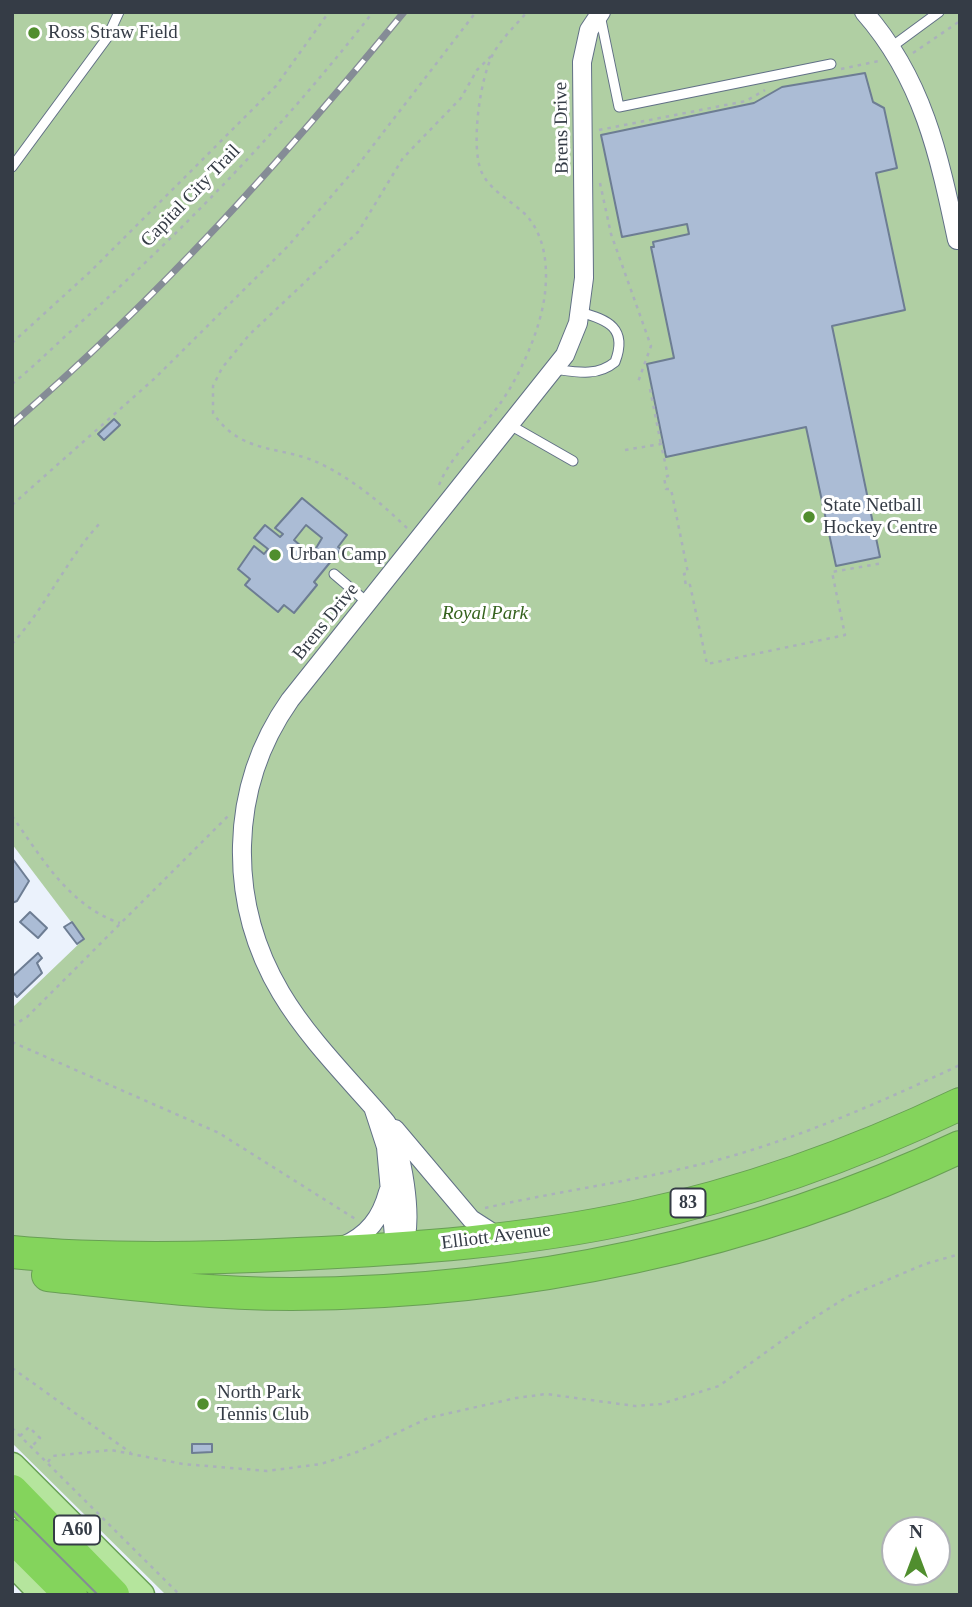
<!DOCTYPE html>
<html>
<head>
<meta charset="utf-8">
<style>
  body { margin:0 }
  #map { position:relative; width:972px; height:1607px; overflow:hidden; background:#ebf2fc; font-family:"Times New Roman",serif }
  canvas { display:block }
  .frame { position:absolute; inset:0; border:14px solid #353c46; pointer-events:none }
  .north { position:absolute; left:881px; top:1516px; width:70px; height:70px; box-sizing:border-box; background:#fff; border:2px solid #aeb1b5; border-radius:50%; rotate:0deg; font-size:19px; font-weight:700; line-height:28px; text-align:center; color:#353c46 }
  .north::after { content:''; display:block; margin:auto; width:24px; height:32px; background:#508e2e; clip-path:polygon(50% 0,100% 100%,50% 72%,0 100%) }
</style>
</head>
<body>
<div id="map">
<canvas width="972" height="1607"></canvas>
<div class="frame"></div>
<div class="north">N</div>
</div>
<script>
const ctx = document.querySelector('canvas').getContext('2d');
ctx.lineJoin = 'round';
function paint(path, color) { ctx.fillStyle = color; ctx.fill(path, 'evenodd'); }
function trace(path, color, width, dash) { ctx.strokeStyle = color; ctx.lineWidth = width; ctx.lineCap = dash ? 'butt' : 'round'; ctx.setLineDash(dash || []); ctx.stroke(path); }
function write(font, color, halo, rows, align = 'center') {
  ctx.font = font + ' "Times New Roman",serif'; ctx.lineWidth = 6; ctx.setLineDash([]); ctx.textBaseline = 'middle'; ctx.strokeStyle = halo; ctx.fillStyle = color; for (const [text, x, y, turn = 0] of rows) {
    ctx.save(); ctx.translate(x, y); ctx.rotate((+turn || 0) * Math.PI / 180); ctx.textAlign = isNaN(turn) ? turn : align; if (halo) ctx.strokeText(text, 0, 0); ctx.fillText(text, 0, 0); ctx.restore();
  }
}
const green = new Path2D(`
  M 12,12 L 960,12 L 960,1595 L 166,1595 L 12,1443 L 12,1008 L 84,939 L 12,844 ZM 895,1530 L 937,1530 L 937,1572 L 895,1572 Z`);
const building = new Path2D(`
  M 865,73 L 873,102 L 884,108 L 897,168 L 876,173 L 905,310 L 832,326 L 880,557 L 836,566 L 806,427 L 666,457 L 647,364 L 674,358 L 651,247 L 654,247 L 653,242 L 689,234 L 687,224 L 622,237 L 601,135 L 754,103 L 782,87 Z
  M 114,419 L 120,425 L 104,440 L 98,434 Z
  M 302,498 L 347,535 L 338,547 L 341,549 L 314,582 L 317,585 L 294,613 L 284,605 L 278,612 L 245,585 L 250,579 L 238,569 L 254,546 L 264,554 L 268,549 L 254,538 L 265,525 L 280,537 L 283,534 L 275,528 ZM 306,525 L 322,538 L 309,560 L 304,557 L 308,552 L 294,540 Z
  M 12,858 L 29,881 L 17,901 L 12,903 Z
  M 30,912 L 47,928 L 38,938 L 20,922 Z
  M 72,922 L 84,939 L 77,944 L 64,927 Z
  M 38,953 L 42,958 L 37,963 L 42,973 L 17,997 L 12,991 L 12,977 Z
  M 192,1444 L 212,1444 L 212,1452 L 192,1453 Z`);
const path = new Path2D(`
  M 913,53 L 960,21
  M 841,69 L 879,61
  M 599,130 L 746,101 L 765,90
  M 600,183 L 611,234 L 651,346 L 638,382
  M 12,343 L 92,270 L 276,86 L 329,12
  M 12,384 C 36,365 57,343 80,323 C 186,228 285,125 373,12
  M 650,389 L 661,444
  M 625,450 L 661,444 L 668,476 L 664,477 L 666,489 L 671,489 L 688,573 L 684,574 L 686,586 L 690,585 L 707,664 L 845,635 L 832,572 L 883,563
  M 439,485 C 452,453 479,433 499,405 C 520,376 541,329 545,293 C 548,265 545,234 524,213 C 511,201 490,190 482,173 C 470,148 480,78 493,54 C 501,39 516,25 527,12
  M 12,505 L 154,379 L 288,246 L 355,169 L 476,12
  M 407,528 C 381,503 354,480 321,464 C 283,445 242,456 213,413 L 213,386 L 222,368 L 249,335 L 358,232 L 403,158 L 461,98 L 477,70 L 493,54
  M 12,644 C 46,607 66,560 100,523
  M 12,816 C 42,858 69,906 120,923
  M 12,1026 L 27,1017 L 230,814
  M 12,1042 L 219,1133 L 357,1220
  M 485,1208 C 564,1190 643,1180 721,1159 C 802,1137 883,1101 960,1065
  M 12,1368 L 131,1453
  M 12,1428 L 180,1595
  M 20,1436 L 29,1427 L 40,1438 L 31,1447
  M 48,1462 L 52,1456 L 111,1450 L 183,1464 L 267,1471 L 321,1464 L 357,1452 L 428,1418 L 516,1398 L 546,1394 L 635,1406 L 661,1404 L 719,1386 L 812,1319 L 847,1297 L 925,1264 L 960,1254`);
const lane = new Path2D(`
  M 600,15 L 619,107 L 831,64
  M 890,48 L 939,12
  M 12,167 L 107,38 L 119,12
  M 554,369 C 576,372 597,377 615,362 C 628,328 608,320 580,312
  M 510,425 L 573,461
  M 334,574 L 368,603`);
const street = new Path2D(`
  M 864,12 C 923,79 939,155 957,240
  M 373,1107 L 386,1147 L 394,1236 L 402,1248 C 415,1224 402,1144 386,1122 C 351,1081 309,1040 281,993 C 227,902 228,788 290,700 L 565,355 L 578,323 L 584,278 L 582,62 L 589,30 L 601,12
  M 395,1129 L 471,1219 L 499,1237
  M 343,1246 C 368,1235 381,1218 388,1192`);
const primary = new Path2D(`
  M 12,1466 L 141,1595
  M 12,1562 L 44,1595`);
const highway = new Path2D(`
  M 12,1252 C 107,1261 203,1259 298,1254 C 410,1249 525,1241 635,1217 C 747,1193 857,1153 960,1104
  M 48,1275 C 129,1284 210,1294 292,1294 C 521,1293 752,1245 960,1147
  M 12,1491 L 113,1595
  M 12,1536 L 71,1595`);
const tram = new Path2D(`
  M 12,1509 L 98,1595`);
const rail = new Path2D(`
  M 12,424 C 159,297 281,162 404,12`);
const markers = [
  [34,33,7,"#508e2e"],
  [809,517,7,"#508e2e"],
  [275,555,7,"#508e2e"],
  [203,1404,7,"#508e2e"]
];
const shields = [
  [688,1203,35],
  [77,1530,46]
];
const shieldNames = [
  ["83",688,1203],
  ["A60",77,1530]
];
const poiNames = [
  ["Ross Straw Field",48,33],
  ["State Netball",823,506],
  ["Hockey Centre",823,528],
  ["Urban Camp",289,555],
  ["North Park",217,1393],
  ["Tennis Club",217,1415]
];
const streetNames = [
  ["Brens Drive",562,128,-91],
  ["Capital City Trail",191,196,-46],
  ["Brens Drive",326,622,-51],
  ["Elliott Avenue",496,1237,-7]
];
const parkNames = [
  ["Royal Park",485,614]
];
paint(green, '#b0cfa3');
paint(building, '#abbcd5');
trace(building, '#6d7d93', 2);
trace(lane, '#617086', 11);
trace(street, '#617086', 20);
trace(primary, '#689f54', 29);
trace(highway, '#689f54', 34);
trace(path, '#aab1bb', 2.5, [3.5, 5]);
trace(lane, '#fff', 9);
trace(street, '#fff', 18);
trace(primary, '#b5e59d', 26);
trace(highway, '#84d45c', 32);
trace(tram, '#858c96', 2);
trace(rail, '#858c96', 7);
trace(rail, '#fff', 4.5, [13]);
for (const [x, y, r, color] of markers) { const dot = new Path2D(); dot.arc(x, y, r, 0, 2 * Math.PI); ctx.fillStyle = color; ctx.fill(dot); trace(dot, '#fff', 2.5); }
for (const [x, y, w] of shields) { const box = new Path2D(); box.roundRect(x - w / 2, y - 14.5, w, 29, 5); ctx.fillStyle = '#fff'; ctx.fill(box); trace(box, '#353c46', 2); }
write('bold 18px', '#353c46', null, shieldNames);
write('19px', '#353c46', '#fff', poiNames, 'left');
write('19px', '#353c46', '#fff', streetNames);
write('italic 19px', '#35621d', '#fff', parkNames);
</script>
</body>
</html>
